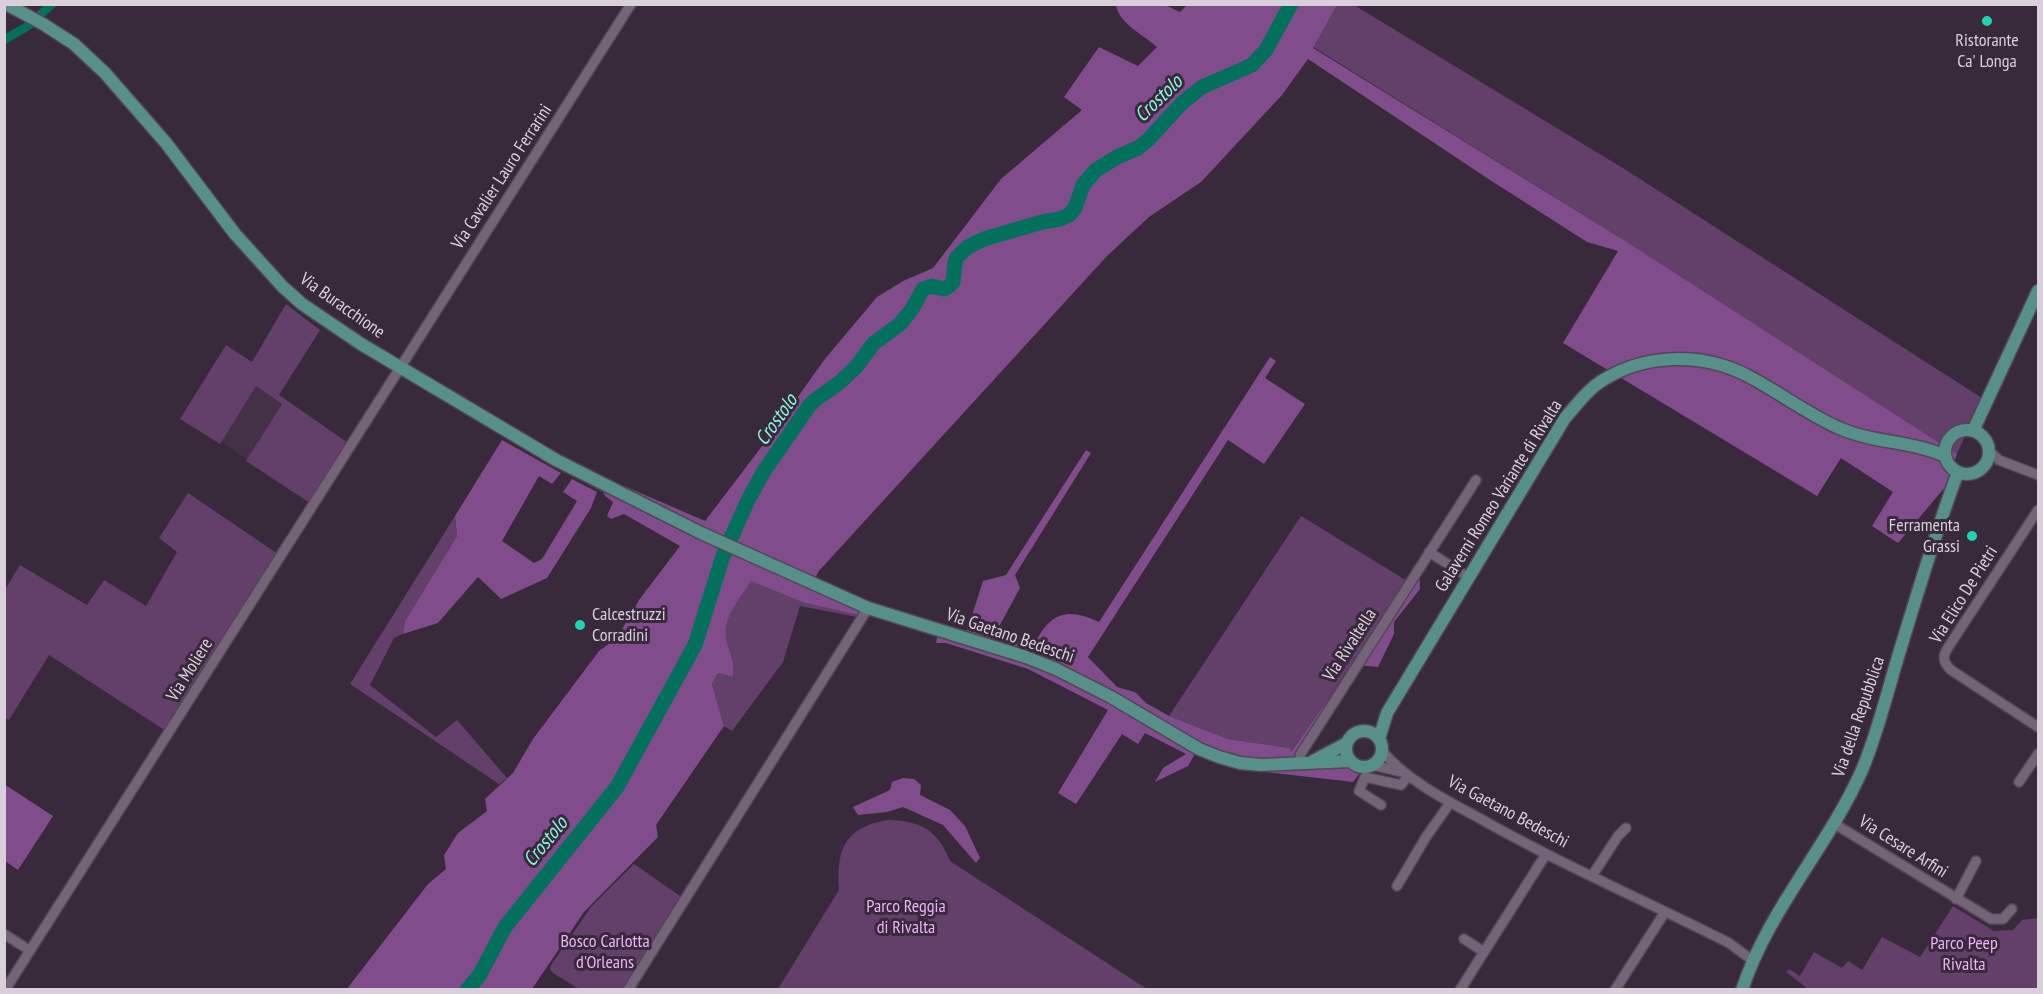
<!DOCTYPE html>
<html>
<head>
<meta charset="utf-8">
<style>
  body { margin:0 }
  #map { position:relative; width:2043px; height:994px; overflow:hidden; background:#38293b; font-family:"PT Sans Narrow",sans-serif }
  canvas { display:block }
  .frame { position:absolute; inset:0; border:6px solid #dad0db; pointer-events:none }
</style>
</head>
<body>
<div id="map">
<canvas width="2043" height="994"></canvas>
<div class="frame"></div>
</div>
<script>
const ctx = document.querySelector('canvas').getContext('2d');
ctx.lineJoin = 'round';
function paint(path, color) { ctx.fillStyle = color; ctx.fill(path, 'evenodd'); }
function trace(path, color, width, dash) { ctx.strokeStyle = color; ctx.lineWidth = width; ctx.lineCap = dash ? 'butt' : 'round'; ctx.setLineDash(dash || []); ctx.stroke(path); }
function write(font, color, halo, rows, align = 'center') {
  ctx.font = font + ' "PT Sans Narrow",sans-serif'; ctx.lineWidth = 6; ctx.setLineDash([]); ctx.textBaseline = 'middle'; ctx.strokeStyle = halo; ctx.fillStyle = color; for (const [text, x, y, turn = 0] of rows) {
    ctx.save(); ctx.translate(x, y); ctx.rotate((+turn || 0) * Math.PI / 180); ctx.textAlign = isNaN(turn) ? turn : align; if (halo) ctx.strokeText(text, 0, 0); ctx.fillText(text, 0, 0); ctx.restore();
  }
}
const built = new Path2D(`
  M 256,386 L 282,404 L 248,460 L 221,441 Z`);
const green = new Path2D(`
  M 1337,5 L 1354,5 L 1626,170 L 1982,398 L 1957,454 L 1627,242 L 1313,47 Z
  M 286,304 L 320,330 L 279,395 L 351,445 L 313,505 L 246,461 L 282,404 L 256,386 L 220,444 L 180,419 L 226,345 L 252,362 Z
  M 188,493 L 281,556 L 169,733 L 49,655 L 9,720 L 5,718 L 4,591 L 20,565 L 87,605 L 104,580 L 146,606 L 177,552 L 159,538 Z
  M 455,516 L 457,536 L 405,621 L 403,634 L 394,638 L 370,685 L 436,737 L 457,720 L 507,778 L 499,784 L 350,684 Z
  M 1301,516 L 1409,582 L 1291,752 L 1290,748 L 1228,739 L 1169,716 Z
  M 751,580 L 805,603 L 852,613 L 862,618 L 800,606 L 783,662 L 732,731 L 724,726 L 712,684 L 718,673 L 733,677 C 736,661 728,651 726,635 C 724,615 741,596 751,580 Z
  M 888,820 C 921,821 938,830 950,861 L 1147,989 L 778,989 L 839,890 C 836,849 845,827 888,820 Z
  M 634,864 L 683,898 L 625,989 L 579,989 L 553,973 L 550,969 L 551,965 L 591,907 Z
  M 1953,906 L 1994,931 L 2013,930 L 2022,920 L 2038,918 L 2038,989 L 1808,989 L 1786,972 L 1789,969 L 1800,976 L 1814,952 L 1842,968 L 1848,961 L 1862,970 L 1882,937 L 1920,957 Z`);
const forest = new Path2D(`
  M 1116,5 L 1165,5 L 1180,12 L 1187,5 L 1337,5 L 1313,48 L 1627,242 L 1957,454 L 1946,486 L 1898,543 L 1872,526 L 1893,492 L 1841,458 L 1817,496 L 1563,343 L 1618,251 L 1587,242 L 1490,180 L 1308,59 L 1282,95 L 1201,182 L 1149,217 L 1107,256 L 818,572 L 811,589 L 860,612 L 862,618 L 854,614 L 805,603 L 751,581 C 741,597 724,615 726,636 C 728,651 736,661 733,677 L 718,673 L 712,684 L 724,726 L 656,825 L 658,837 L 584,912 L 532,989 L 346,990 L 428,884 L 446,869 L 444,855 L 458,833 L 487,811 L 485,799 L 513,773 L 533,739 L 599,651 L 617,638 L 639,600 L 680,546 L 624,514 L 611,519 L 607,516 L 613,502 L 605,496 L 599,482 L 622,485 L 705,521 L 778,425 L 824,360 L 877,297 L 903,281 L 933,268 L 1001,179 L 1082,110 L 1064,97 L 1099,47 L 1138,66 L 1157,47 C 1144,35 1119,24 1116,5 Z
  M 1270,357 L 1276,361 L 1265,378 L 1305,404 L 1264,464 L 1228,440 L 1088,657 L 1117,687 L 1135,692 L 1146,703 L 1169,716 L 1228,739 L 1290,748 L 1291,752 L 1419,569 L 1420,589 L 1394,622 L 1394,634 L 1378,667 L 1357,665 L 1300,756 L 1334,758 L 1360,773 L 1353,782 L 1248,770 L 1195,754 L 1188,766 L 1155,782 L 1163,768 L 1186,754 L 1145,733 L 1138,744 L 1122,734 L 1076,804 L 1058,793 L 1108,710 L 1028,669 L 946,643 L 936,643 L 940,623 L 967,631 L 983,581 L 1006,575 L 1086,450 L 1091,453 L 1015,575 L 1020,588 L 995,634 L 1036,641 C 1052,611 1069,608 1099,622 Z
  M 502,440 L 561,473 L 552,484 L 539,476 L 502,541 L 534,563 L 542,559 L 577,501 L 563,492 L 572,479 L 597,492 L 591,508 L 547,578 L 501,599 L 478,577 L 438,623 L 403,634 L 405,621 L 457,536 L 455,516 Z
  M 903,778 L 914,779 L 921,785 L 920,795 L 950,810 L 965,826 L 980,858 L 976,863 L 943,825 L 903,807 L 887,812 L 858,815 L 853,807 L 890,790 L 892,782 Z
  M 4,784 L 53,816 L 18,870 L 5,861 Z`);
const canal = new Path2D(`
  M 41,14 L 52,4
  M 4,40 L 31,24`);
const river = new Path2D(`
  M 467,990 L 479,976 L 505,927 L 617,787 L 695,645 L 723,556 L 748,500 L 764,471 L 809,406 L 815,400 L 839,383 L 856,367 L 874,343 L 900,324 L 912,309 L 923,289 L 932,286 L 944,289 L 948,287 L 953,282 L 955,262 L 957,257 L 968,247 L 984,239 L 1042,222 L 1060,219 L 1069,215 L 1075,208 L 1083,185 L 1096,170 L 1117,157 L 1138,148 L 1148,140 L 1182,103 L 1202,87 L 1252,65 L 1266,50 L 1291,4`);
const minor = new Path2D(`
  M 1989,451 L 1999,460 L 2038,475
  M 2038,510 L 1947,649 C 1942,658 1944,663 1951,670 L 2038,727
  M 1429,552 L 1468,577
  M 1382,751 C 1408,781 1444,799 1479,818 C 1560,864 1646,901 1729,943 L 1752,960
  M 1300,755 L 1476,480
  M 1372,765 L 1402,772
  M 2019,782 L 2038,754
  M 1381,805 L 1359,791 L 1365,777 L 1401,785 L 1408,776
  M 1833,823 L 1991,919 L 2003,919 L 2012,909
  M 1592,876 L 1618,836 L 1626,828
  M 1397,886 L 1426,837 L 1450,803
  M 1956,899 L 1976,861
  M 4,934 L 29,950
  M 1464,939 L 1484,952
  M 5,990 L 631,4
  M 628,990 L 868,608
  M 1460,990 L 1546,854
  M 1615,990 L 1665,912`);
const major = new Path2D(`
  M 6,4 L 43,24 L 74,44 L 105,73 L 166,143 L 235,234 L 283,287 L 302,304 L 361,344 L 556,460 L 701,533 L 868,608 L 1026,657 L 1056,669 L 1111,697 L 1199,749 L 1219,757 L 1240,763 L 1261,765 L 1350,761
  M1945 452a22 22 0 1 1 44 0a22 22 0 1 1-44 0Z
  M 1973,431 L 2038,291
  M1346 749a18 18 0 1 1 36 0a18 18 0 1 1-36 0Z
  M 1379,739 L 1387,713 L 1565,418 C 1576,406 1586,391 1600,382 C 1644,353 1702,352 1748,376 C 1779,392 1807,414 1839,428 C 1873,443 1912,441 1945,456
  M 1313,761 L 1347,743
  M 1742,990 C 1768,910 1828,847 1862,770 C 1876,737 1885,701 1895,667 C 1915,601 1934,536 1958,472`);
const markers = [
  [1987,21,6,"#1bd5b1"],
  [1972,536,6,"#1bd5b1"],
  [580,625,6,"#1bd5b1"]
];
const poiNames = [
  ["Ristorante",1987,41],
  ["Ca' Longa",1987,62],
  ["Ferramenta",1960,526,"right"],
  ["Grassi",1960,547,"right"],
  ["Calcestruzzi",592,615,"left"],
  ["Corradini",592,636,"left"]
];
const streetNames = [
  ["Via Cavalier Lauro Ferrarini",502,177,-57],
  ["Via Buracchione",342,306,35],
  ["Galaverni Romeo Variante di Rivalta",1499,496,-58],
  ["Via Elico De Pietri",1964,595,-58],
  ["Via Gaetano Bedeschi",1010,636,19],
  ["Via Rivaltella",1350,645,-57],
  ["Via Moliere",190,670,-58],
  ["Via della Repubblica",1859,717,-71],
  ["Via Gaetano Bedeschi",1508,812,28],
  ["Via Cesare Arfini",1903,847,32]
];
const parkNames = [
  ["Parco Reggia",906,907],
  ["di Rivalta",906,928],
  ["Bosco Carlotta",605,942],
  ["d'Orleans",605,963],
  ["Parco Peep",1964,944],
  ["Rivalta",1964,965]
];
const waterNames = [
  ["Crostolo",1159,99,-44],
  ["Crostolo",777,420,-55],
  ["Crostolo",546,842,-51]
];
paint(built, '#443148');
paint(green, '#624069');
paint(forest, '#814c8b');
trace(canal, '#03705c', 9);
trace(river, '#03705c', 15);
trace(minor, '#534655', 12);
trace(major, '#534655', 15);
trace(minor, '#746478', 9);
trace(major, '#579089', 12);
for (const [x, y, r, color] of markers) { const dot = new Path2D(); dot.arc(x, y, r, 0, 2 * Math.PI); ctx.fillStyle = color; ctx.fill(dot); trace(dot, '#38293b', 2); }
write('18px', '#dad0db', '#38293b', poiNames);
write('18px', '#dad0db', '#38293b', streetNames);
write('18px', '#edb2f9', '#38293b', parkNames);
write('italic 20px', '#87fbdd', '#38293b', waterNames);
</script>
</body>
</html>
